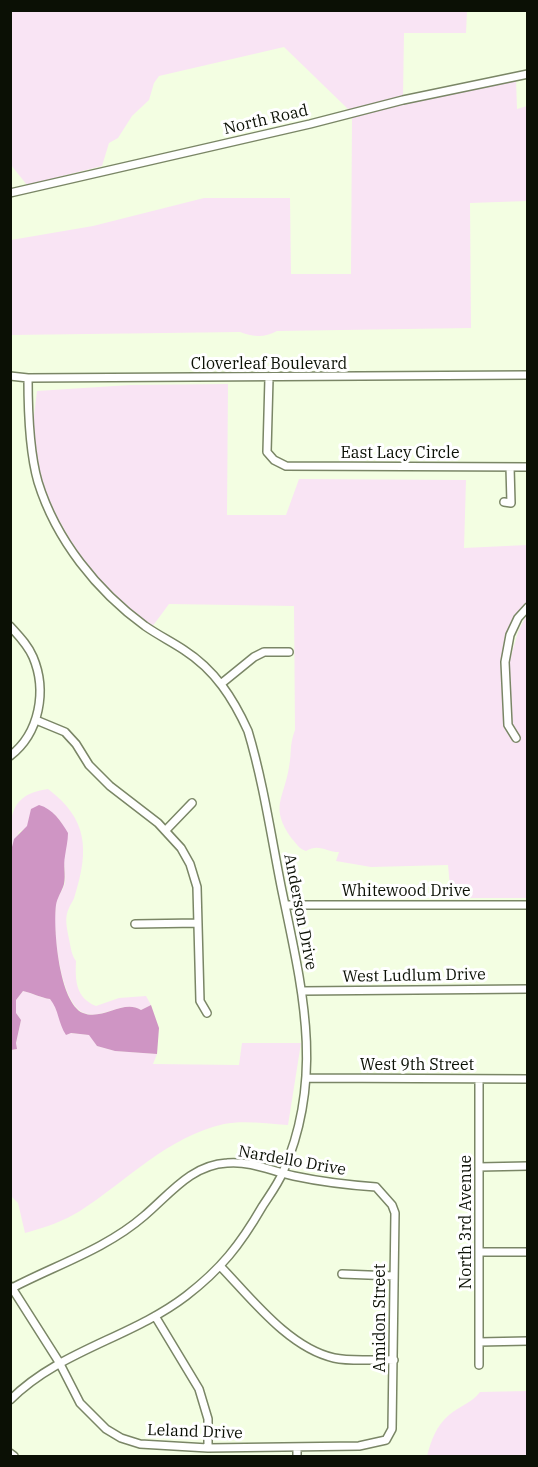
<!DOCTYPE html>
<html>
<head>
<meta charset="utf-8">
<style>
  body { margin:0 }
  #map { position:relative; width:538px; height:1467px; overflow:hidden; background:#f3fee2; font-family:"IBM Plex Serif",serif }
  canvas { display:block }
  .frame { position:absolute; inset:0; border:12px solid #0b1005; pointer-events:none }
</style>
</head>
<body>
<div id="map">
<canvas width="538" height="1467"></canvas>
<div class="frame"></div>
</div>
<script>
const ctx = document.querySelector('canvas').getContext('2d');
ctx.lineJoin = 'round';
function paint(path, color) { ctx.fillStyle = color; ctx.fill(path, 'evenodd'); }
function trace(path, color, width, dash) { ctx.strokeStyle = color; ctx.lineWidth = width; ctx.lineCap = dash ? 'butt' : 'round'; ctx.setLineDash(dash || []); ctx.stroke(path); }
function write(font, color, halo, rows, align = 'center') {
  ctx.font = font + ' "IBM Plex Serif",serif'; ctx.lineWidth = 6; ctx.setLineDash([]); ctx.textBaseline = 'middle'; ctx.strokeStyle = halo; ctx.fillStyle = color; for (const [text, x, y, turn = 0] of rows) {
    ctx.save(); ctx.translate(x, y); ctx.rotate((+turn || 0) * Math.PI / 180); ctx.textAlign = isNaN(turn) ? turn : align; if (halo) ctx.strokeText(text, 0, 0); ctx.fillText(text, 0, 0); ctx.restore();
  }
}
const green = new Path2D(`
  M 11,11 L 467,11 L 466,33 L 404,33 L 403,97 L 350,111 L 284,47 L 159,76 L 154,83 L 149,100 L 132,116 L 118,138 L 109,143 L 102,166 L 27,185 L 11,165 Z
  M 516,79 L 517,109 L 527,106 L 527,201 L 470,203 L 471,328 L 277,331 C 264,338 254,337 240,332 L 11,335 L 11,240 L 93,226 L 204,198 L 290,198 L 291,274 L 351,274 L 352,117 L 404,103 Z
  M 228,384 L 227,515 L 286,515 L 299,479 L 466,480 L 464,548 L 527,545 L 527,605 L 518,615 L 502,662 L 504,725 L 515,742 L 521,739 L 512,724 L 509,663 L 518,632 L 527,614 L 527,898 L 451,898 L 448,865 L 371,867 L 336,861 L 339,852 C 326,852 319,843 306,851 C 299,849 297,844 292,839 C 269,807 284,799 289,767 C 292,752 289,746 295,730 L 294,606 L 169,604 L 152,627 L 113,596 L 99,581 L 77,552 L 52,508 L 41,480 L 34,435 L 33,423 L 37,391 L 130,385 Z
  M 48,789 C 88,819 89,850 75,895 C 74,900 71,903 69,908 C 64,918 67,928 69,939 C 71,948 71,954 76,961 C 75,981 76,998 96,1006 L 119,998 L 146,996 L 151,1005 L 141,1010 C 122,998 98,1025 79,1010 C 60,995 52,928 56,904 C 57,897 63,890 65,883 C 66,875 64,867 64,860 C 65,839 71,830 53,813 L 19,832 L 11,851 L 11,863 C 11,828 2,795 48,789 Z
  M 23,991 C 33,993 40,998 50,999 L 56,1006 L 66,1035 L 70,1033 L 90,1035 L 97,1046 L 115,1051 L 157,1054 L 153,1064 L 239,1065 L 242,1043 L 301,1043 L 288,1125 C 268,1124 244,1120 224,1124 C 167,1137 128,1180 80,1211 C 64,1221 44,1228 25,1233 L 18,1203 L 11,1196 L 11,1050 L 17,1049 L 16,1043 L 21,1020 L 16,1013 L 16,1000 Z
  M 527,1391 L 527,1456 L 427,1456 C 431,1441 436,1426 449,1415 C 459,1406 472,1403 480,1392 Z`);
const water = new Path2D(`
  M 39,805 C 53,809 61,821 68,833 C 68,841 66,848 65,856 C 63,865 66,875 64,884 C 62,891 57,898 56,905 C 53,928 59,1003 83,1013 C 103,1021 123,999 141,1010 L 151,1005 L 159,1028 L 157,1054 L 115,1051 L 97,1046 L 89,1035 L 71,1033 L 66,1035 C 58,1023 59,1010 50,999 C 41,998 33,993 23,991 L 16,1000 L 16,1013 L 21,1020 L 16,1043 L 17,1049 L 11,1050 L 11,851 L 14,839 L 27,826 L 31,809 Z`);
const minor = new Path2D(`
  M 10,193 L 310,124 L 403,100 L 528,74
  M 10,376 L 28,378 L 528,375
  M 269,378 L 267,452 L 274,460 L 286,466 L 528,467
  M 504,502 L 511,503 L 510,467
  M 10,626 C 19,636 28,645 33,657 C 47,690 40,733 10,756
  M 222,683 L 254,657 L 264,652 L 289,652
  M 36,720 L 65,732 L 76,744 L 89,765 L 110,786 L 158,823 L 181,848 L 190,864 L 197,887 L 200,1001 L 207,1013
  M 516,738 L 508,725 L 505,662 L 510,635 L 518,618 L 528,607
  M 166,830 L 192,803
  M 285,905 L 528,905
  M 135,924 L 198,923
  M 302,991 L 528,989
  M 307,1078 L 528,1079
  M 479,1079 L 479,1365
  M 479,1167 L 528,1166
  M 479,1252 L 528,1252
  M 221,1267 C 251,1298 289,1348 334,1358 C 352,1362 375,1359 394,1360
  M 342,1274 L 394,1276
  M 10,1286 L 12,1288 L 59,1362 L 80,1403 L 106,1429 L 121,1438 L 140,1444 L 208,1448 L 359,1446 L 386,1440 L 392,1429 L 395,1213 L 392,1205 L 376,1187 C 348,1185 322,1182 294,1176 C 271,1171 252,1161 227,1163 C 191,1165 170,1194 144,1216 C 106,1249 56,1265 12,1288 L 10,1289
  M 155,1316 L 199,1389 L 208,1419 L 208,1448
  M 479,1342 L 528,1341
  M 10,1400 C 60,1350 131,1338 186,1296 C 221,1269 240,1245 262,1207 C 269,1196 278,1184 283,1172 C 326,1075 301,984 281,886 C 271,835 263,781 248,731 C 233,698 215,670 184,650 C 172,642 158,635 145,626 C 97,591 56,540 38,482 C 29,451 28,411 28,378
  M 297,1447 L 297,1456
  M 10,1453 L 14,1456`);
const streetNames = [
  ["North Road",266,120,-13],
  ["Cloverleaf Boulevard",269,364],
  ["East Lacy Circle",400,453],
  ["Whitewood Drive",406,891],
  ["Anderson Drive",300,912,79],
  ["West Ludlum Drive",414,976,-1],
  ["West 9th Street",417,1065],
  ["Nardello Drive",292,1161,10],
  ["North 3rd Avenue",466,1222,-90],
  ["Amidon Street",380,1318,-90],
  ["Leland Drive",195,1432,2]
];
paint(green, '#f9e4f4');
paint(water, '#cf95c4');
trace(minor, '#7a8666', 10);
trace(minor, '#fff', 7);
write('16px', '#0b1005', '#fff', streetNames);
</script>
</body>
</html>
